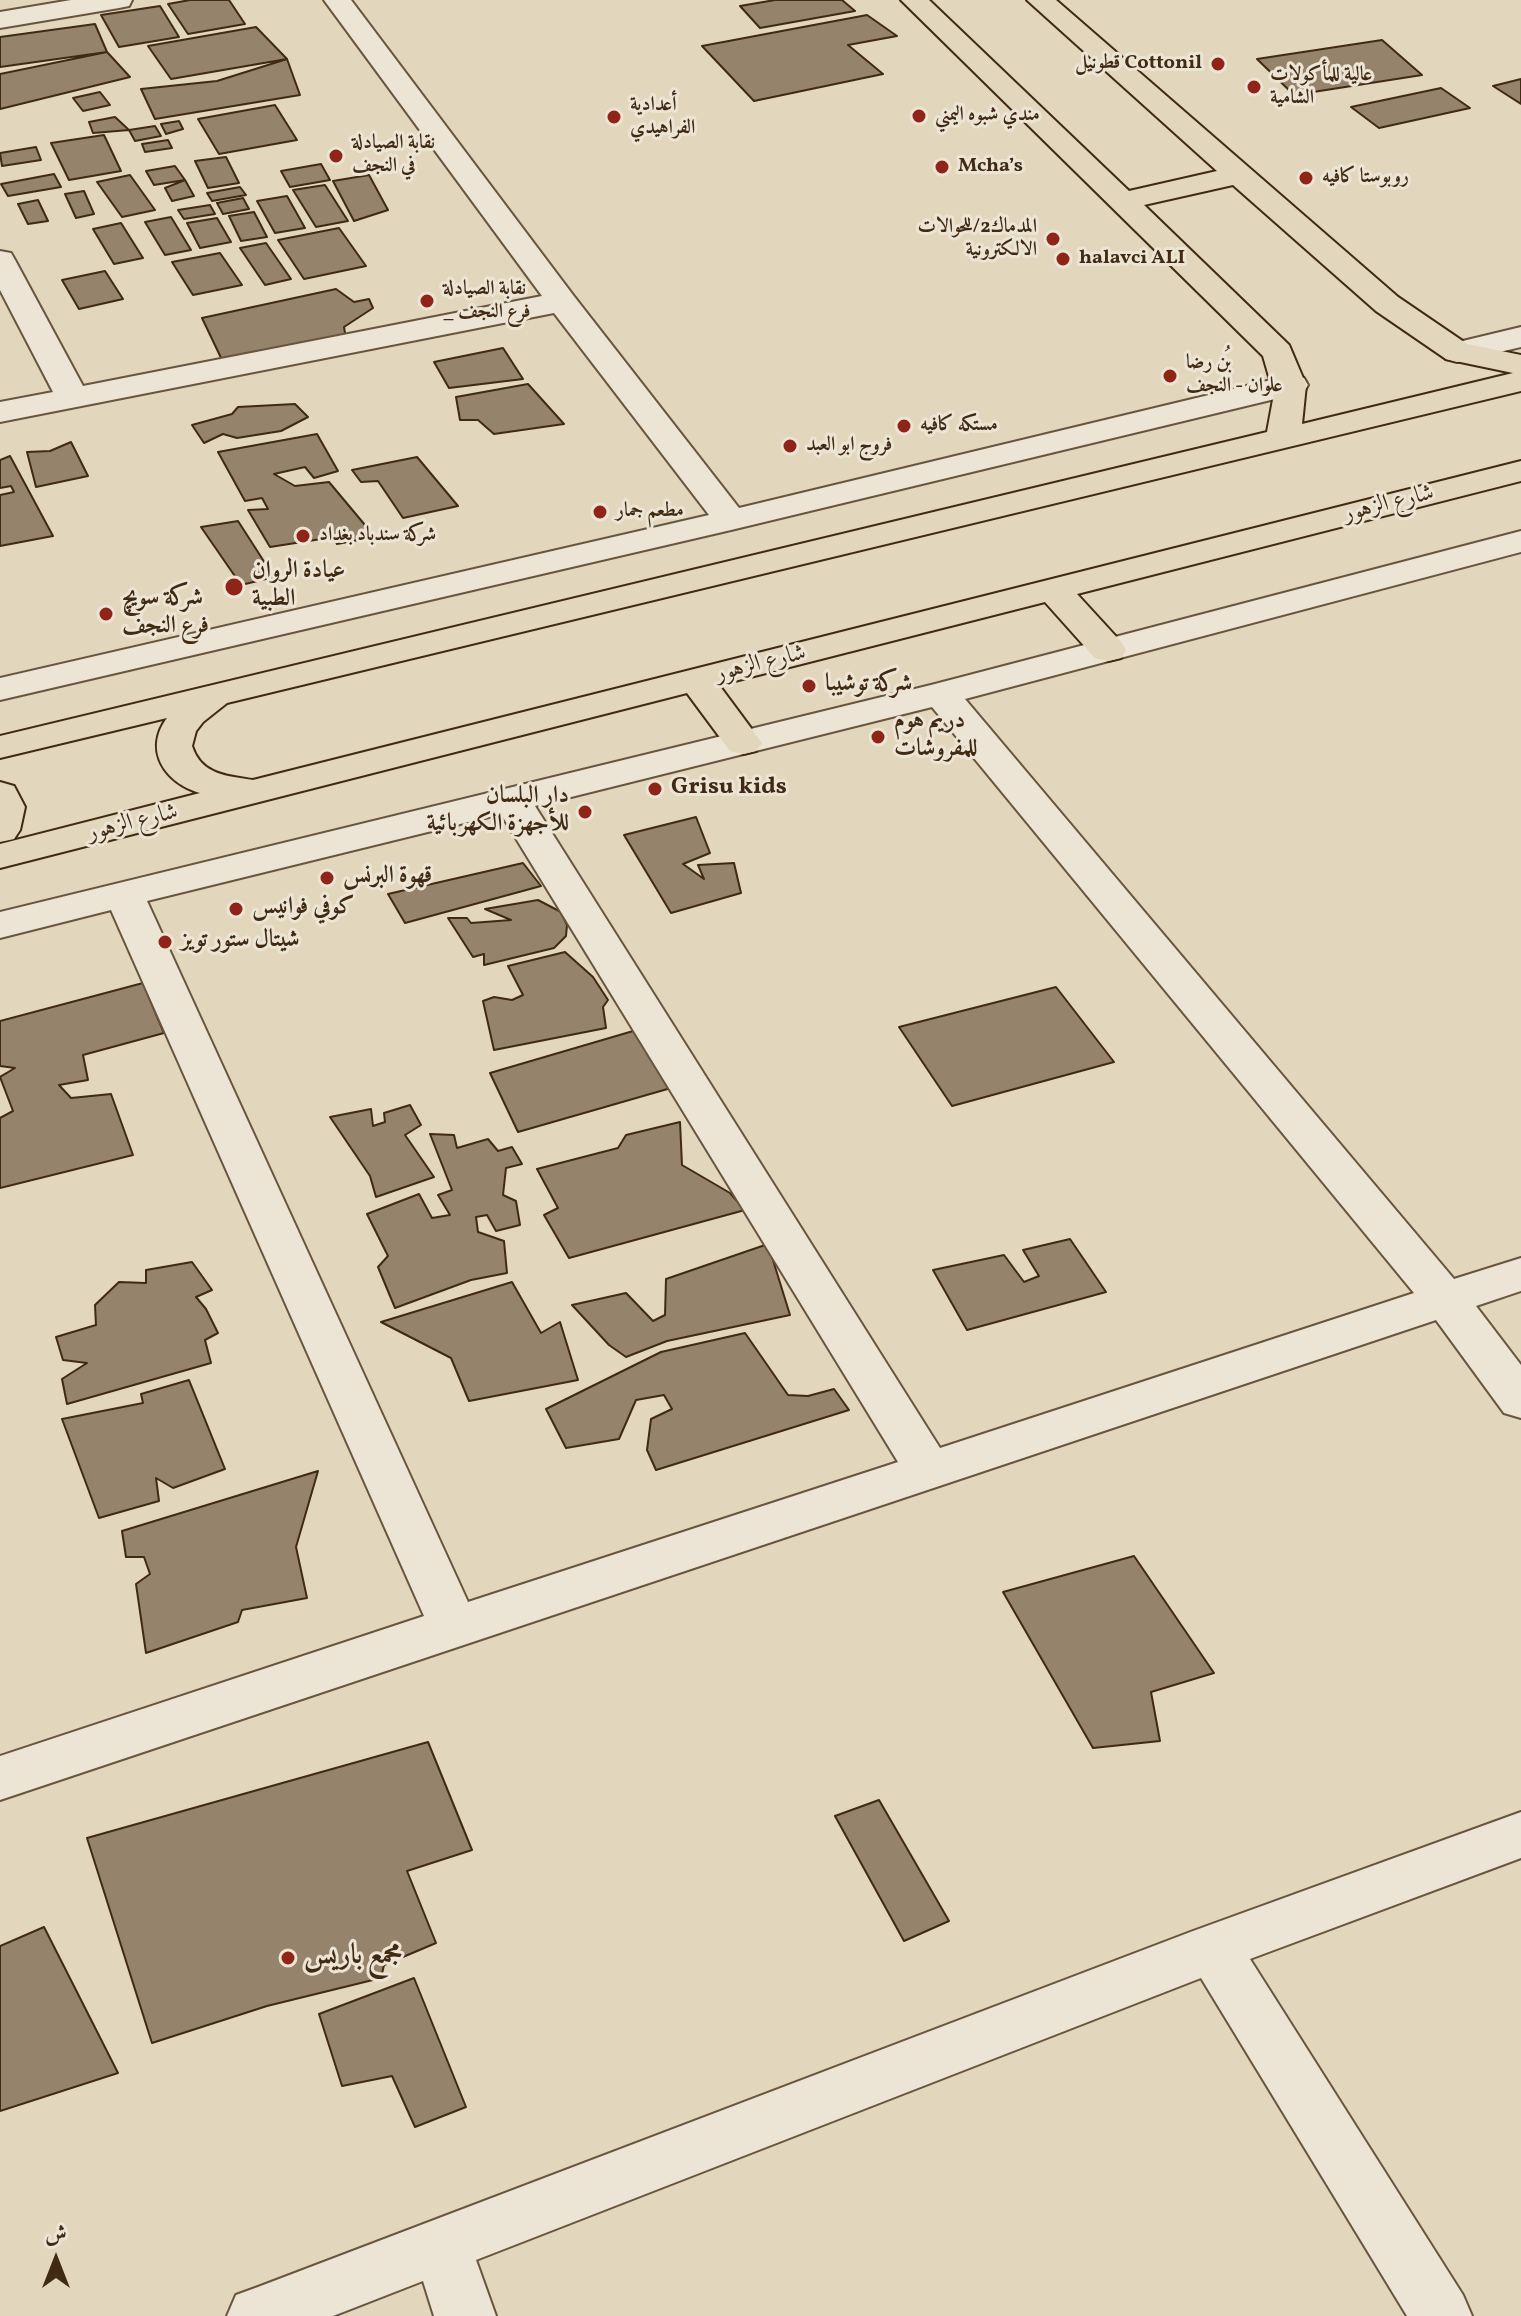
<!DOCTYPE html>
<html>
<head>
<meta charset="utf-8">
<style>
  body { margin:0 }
  #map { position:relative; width:1521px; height:2316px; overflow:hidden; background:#e2d6bd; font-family:Vollkorn,Amiri,serif }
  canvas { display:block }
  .north { position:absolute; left:16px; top:2220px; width:80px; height:80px; -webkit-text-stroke:6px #ece4d4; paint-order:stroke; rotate:0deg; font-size:22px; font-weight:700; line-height:32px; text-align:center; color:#412a13 }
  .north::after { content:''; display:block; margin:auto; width:28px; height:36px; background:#412a13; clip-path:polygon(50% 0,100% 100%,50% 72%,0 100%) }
</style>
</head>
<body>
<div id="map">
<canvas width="1521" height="2316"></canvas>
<div class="north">ش</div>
</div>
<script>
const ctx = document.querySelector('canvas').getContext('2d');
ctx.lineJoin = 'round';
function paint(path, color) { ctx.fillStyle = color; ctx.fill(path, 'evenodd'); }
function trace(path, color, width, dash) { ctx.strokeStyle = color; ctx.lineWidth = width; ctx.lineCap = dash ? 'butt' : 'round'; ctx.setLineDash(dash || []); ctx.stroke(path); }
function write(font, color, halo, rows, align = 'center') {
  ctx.font = font + ' Vollkorn,Amiri,serif'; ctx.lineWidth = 6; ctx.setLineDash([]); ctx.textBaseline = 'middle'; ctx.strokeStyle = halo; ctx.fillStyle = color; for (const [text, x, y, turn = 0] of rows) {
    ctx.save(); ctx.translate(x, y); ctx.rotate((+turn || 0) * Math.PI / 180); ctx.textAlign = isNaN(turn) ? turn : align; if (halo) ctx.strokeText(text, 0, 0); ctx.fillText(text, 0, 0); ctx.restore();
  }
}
const building = new Path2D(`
  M 190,0 L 229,0 L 245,24 L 188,34 L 168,4 Z
  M 775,0 L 842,0 L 855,11 L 760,28 L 740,6 Z
  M 160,6 L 179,37 L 119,47 L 101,15 Z
  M 867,15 L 897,36 L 848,45 L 883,74 L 754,101 L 702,46 Z
  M 95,24 L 107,52 L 0,67 L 0,37 Z
  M 256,27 L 287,59 L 171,79 L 148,46 Z
  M 1382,40 L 1422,75 L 1294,95 L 1257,59 Z
  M 107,52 L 130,77 L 0,109 L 0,74 Z
  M 287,59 L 300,95 L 155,119 L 141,89 L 217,81 Z
  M 1521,79 L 1521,104 L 1493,86 Z
  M 1441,88 L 1470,108 L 1379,128 L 1351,107 Z
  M 100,92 L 110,105 L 83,111 L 73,98 Z
  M 275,105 L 297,140 L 219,154 L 198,119 Z
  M 115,117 L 129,130 L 93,133 L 89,122 Z
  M 179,121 L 183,129 L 166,134 L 161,124 Z
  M 155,126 L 161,136 L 135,141 L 129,130 Z
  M 104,135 L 121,171 L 69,180 L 51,143 Z
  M 168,140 L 172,148 L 145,152 L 142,144 Z
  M 36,147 L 41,160 L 2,166 L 0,153 Z
  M 226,157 L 239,183 L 208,188 L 195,161 Z
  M 321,164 L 330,180 L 290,187 L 281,171 Z
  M 175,166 L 185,180 L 154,185 L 146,171 Z
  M 54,174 L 61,187 L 8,196 L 1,184 Z
  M 130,175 L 155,210 L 122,217 L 97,182 Z
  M 369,175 L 388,210 L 354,221 L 333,181 Z
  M 185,180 L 194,196 L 172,201 L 165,188 Z
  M 325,185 L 348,221 L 316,227 L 293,190 Z
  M 240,187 L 246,195 L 212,201 L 207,193 Z
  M 84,191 L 94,214 L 76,218 L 65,194 Z
  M 287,196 L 305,228 L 275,233 L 257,201 Z
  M 243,198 L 249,209 L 223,214 L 217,203 Z
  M 38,200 L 48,221 L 28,224 L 18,204 Z
  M 210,205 L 215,214 L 184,219 L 178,210 Z
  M 254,212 L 267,237 L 241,241 L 229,216 Z
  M 171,217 L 191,250 L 165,255 L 145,222 Z
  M 217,218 L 231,242 L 200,248 L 187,223 Z
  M 121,223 L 143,258 L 114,264 L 93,229 Z
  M 339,228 L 366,266 L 304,279 L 278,240 Z
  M 266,243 L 291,279 L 265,285 L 240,248 Z
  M 220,253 L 242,285 L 193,295 L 172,262 Z
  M 105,271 L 123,299 L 79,309 L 62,280 Z
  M 336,289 L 354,302 L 369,299 L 373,308 L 344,327 L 346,339 L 223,362 L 202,318 Z
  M 503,348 L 523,379 L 449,388 L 434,362 Z
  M 528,384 L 564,424 L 494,434 L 478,420 L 460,420 L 456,397 Z
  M 295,404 L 308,417 L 281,431 L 237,438 L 223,434 L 204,443 L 192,425 L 232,414 L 238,407 Z
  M 317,434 L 338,471 L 314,478 L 305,467 L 274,474 L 295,486 L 329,482 L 375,537 L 337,544 L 334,537 L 270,547 L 248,510 L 268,509 L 262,498 L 245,501 L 218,452 Z
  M 71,442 L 88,476 L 36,487 L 27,452 L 50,451 Z
  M 10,456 L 53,536 L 0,546 L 0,495 L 14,492 L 11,486 L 0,488 L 0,460 Z
  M 417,457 L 458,506 L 403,518 L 378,481 L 361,482 L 352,470 Z
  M 238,521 L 274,577 L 241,585 L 201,527 Z
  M 696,817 L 710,853 L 683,864 L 704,879 L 698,865 L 734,863 L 741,893 L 671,913 L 624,835 Z
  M 523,863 L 541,886 L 405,923 L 388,894 Z
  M 538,900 L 561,912 L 567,925 L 566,936 L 554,948 L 484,965 L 484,954 L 473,957 L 448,918 L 467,918 L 471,923 L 511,920 L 485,909 Z
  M 565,952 L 593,977 L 608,1000 L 603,1007 L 606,1028 L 494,1050 L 483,1001 L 494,997 L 512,1000 L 523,995 L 508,966 Z
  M 143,983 L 164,1033 L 83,1055 L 88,1080 L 59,1085 L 71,1098 L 111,1094 L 133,1155 L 0,1188 L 0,1118 L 13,1111 L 0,1077 L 15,1068 L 0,1066 L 0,1021 Z
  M 1056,987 L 1114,1062 L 952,1106 L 899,1027 Z
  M 640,1029 L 671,1088 L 518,1132 L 490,1073 Z
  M 410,1105 L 421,1125 L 405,1135 L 434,1177 L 376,1197 L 370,1176 L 330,1117 L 371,1109 L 373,1126 L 385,1122 L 384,1113 Z
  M 680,1122 L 682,1165 L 730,1193 L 745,1210 L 569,1258 L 544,1215 L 558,1208 L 537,1169 L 618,1148 L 626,1135 Z
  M 430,1134 L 454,1135 L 457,1148 L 488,1139 L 498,1151 L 512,1147 L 522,1164 L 506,1168 L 503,1195 L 516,1201 L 520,1225 L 496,1231 L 487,1215 L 476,1217 L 478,1232 L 504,1241 L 507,1273 L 471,1280 L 395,1308 L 378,1267 L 388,1256 L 367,1214 L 419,1194 L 432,1218 L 450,1215 L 438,1195 L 452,1190 Z
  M 1070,1239 L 1106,1292 L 967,1330 L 933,1270 L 1004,1255 L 1024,1282 L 1039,1276 L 1023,1250 Z
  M 768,1244 L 790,1315 L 667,1341 L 626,1357 L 609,1345 L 572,1305 L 626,1293 L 653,1321 L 665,1315 L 666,1279 Z
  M 192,1262 L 212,1290 L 196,1297 L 206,1309 L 218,1333 L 205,1340 L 211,1363 L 67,1404 L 62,1379 L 87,1363 L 63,1360 L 56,1337 L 96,1325 L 95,1305 L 119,1282 L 146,1283 L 146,1270 Z
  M 512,1282 L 541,1333 L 560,1322 L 578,1380 L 469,1401 L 451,1358 L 381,1322 Z
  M 745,1333 L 788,1395 L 808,1396 L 834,1389 L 849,1410 L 656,1470 L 647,1450 L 651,1419 L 672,1409 L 664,1395 L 636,1400 L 619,1439 L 566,1448 L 546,1409 L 661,1352 Z
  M 189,1380 L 225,1469 L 173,1488 L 156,1478 L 159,1501 L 99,1518 L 62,1419 L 143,1403 L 141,1394 Z
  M 318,1471 L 296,1547 L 307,1598 L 242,1610 L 238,1622 L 146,1653 L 136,1584 L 150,1574 L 144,1557 L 126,1557 L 122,1531 Z
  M 1134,1556 L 1214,1673 L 1151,1692 L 1160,1741 L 1093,1748 L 1003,1592 Z
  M 428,1742 L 472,1850 L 407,1871 L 436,1943 L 384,1965 L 381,1978 L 267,2006 L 152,2043 L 87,1838 Z
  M 879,1800 L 949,1921 L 904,1941 L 835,1816 Z
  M 44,1927 L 118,2073 L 0,2111 L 0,1946 Z
  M 414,1978 L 466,2107 L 415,2127 L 392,2076 L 342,2086 L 319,2014 Z`);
const minor = new Path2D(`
  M 71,0 L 132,0 L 129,6 L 119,8 L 0,28 L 0,12 Z
  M 324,0 L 351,0 L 573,295 L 739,508 L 1292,375 L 1304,378 L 1308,385 L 1304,392 L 731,530 L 0,700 L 0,678 L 709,515 L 554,313 L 0,422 L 0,402 L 53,392 L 0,290 L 0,251 L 11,253 L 15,260 L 83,386 L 542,296 Z
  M 1521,327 L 1521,347 L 1457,362 L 1446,359 L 1441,352 L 1446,345 Z
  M 1521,531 L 1521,552 L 965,699 L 1454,1279 L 1521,1258 L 1521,1291 L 1476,1306 L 1521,1365 L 1521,1418 L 1504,1413 L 1436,1320 L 0,1800 L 0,1756 L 424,1616 L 111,910 L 0,938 L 0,912 L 931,685 ZM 932,707 L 1414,1293 L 940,1448 L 535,806 ZM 501,814 L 898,1462 L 468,1602 L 147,901 Z
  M 1521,1812 L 1521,1858 L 1250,1959 L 1463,2295 L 1472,2316 L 1407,2316 L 1201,1978 L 476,2260 L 496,2316 L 434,2316 L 423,2281 L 333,2316 L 227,2316 L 236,2295 L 258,2287 L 1193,1931 Z`);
const major = new Path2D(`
  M 901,0 L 929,0 L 1129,191 L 1217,171 L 1027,0 L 1056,0 L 1398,297 L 1467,344 L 1521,355 L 1521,391 L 227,703 L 203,722 L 196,731 L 192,746 C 201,775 228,776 253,780 L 1521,461 L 1521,481 L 1077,594 L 1121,642 L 1126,650 L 1121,658 L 1108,661 L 1095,658 L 1045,602 L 719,685 L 762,743 L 756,751 L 743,754 L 730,751 L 687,693 L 0,868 L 0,844 L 200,793 C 165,783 143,750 167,718 L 0,758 L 0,736 L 1267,432 L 1274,394 L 1263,356 ZM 1233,185 L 1376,311 L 1446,359 L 1513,373 L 1302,424 L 1306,385 L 1289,345 L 1144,205 Z
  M 0,782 L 14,786 L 25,807 L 20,830 L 14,839 L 0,842 Z`);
const markers = [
  [1218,64,8,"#8f2418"],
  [1254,87,8,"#8f2418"],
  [919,116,8,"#8f2418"],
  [614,117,8,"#8f2418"],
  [336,156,8,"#8f2418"],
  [942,167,8,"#8f2418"],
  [1306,178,8,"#8f2418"],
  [1053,239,8,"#8f2418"],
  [1063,259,8,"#8f2418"],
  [427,301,8,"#8f2418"],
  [1170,376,8,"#8f2418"],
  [904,426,8,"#8f2418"],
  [790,446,8,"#8f2418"],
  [600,512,8,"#8f2418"],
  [303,536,8,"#8f2418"],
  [234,587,10,"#8f2418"],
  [106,614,8,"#8f2418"],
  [809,686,8,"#8f2418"],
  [878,737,8,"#8f2418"],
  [655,789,8,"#8f2418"],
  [585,812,8,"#8f2418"],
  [327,878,8,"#8f2418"],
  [236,909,8,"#8f2418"],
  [165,942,8,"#8f2418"],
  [288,1958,8,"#8f2418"]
];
const farPoinames = [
  ["قطونيل Cottonil",1202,64,"right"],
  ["عالية للمأكولات",1270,76],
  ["الشامية",1270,99],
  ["أعدادية",630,106],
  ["الفراهيدي",630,129],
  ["مندي شبوه اليمني",935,116],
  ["نقابة الصيادلة",352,144],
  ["في النجف",352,167],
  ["Mcha’s",958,167],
  ["روبوستا كافيه",1322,178],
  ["المدماك2/للحوالات",1037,228,"right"],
  ["الالكترونية",1037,251,"right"],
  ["halavci ALI",1079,259],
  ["نقابة الصيادلة",443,290],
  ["_ فرع النجف",443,313],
  ["بُن رضا",1186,364],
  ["علوان - النجف",1186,387],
  ["مستكه كافيه",920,426],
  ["فروج ابو العبد",806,446],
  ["مطعم جمار",616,512],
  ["شركة سندباد بغداد",319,536]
];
const streetNames = [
  ["شارع الزهور",1389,505,-14],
  ["شارع الزهور",761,665,-14],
  ["شارع الزهور",133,824,-14]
];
const poiNames = [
  ["عيادة الروان",252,573],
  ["الطبية",252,601],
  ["شركة سويچ",122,600],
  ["فرع النجف",122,628],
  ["شركة توشيبا",825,686],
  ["دريم هوم",894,723],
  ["للمفروشات",894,751],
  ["Grisu kids",671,789],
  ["دار البلسان",569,798,"right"],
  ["للأجهزة الكهربائية",569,826,"right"],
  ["قهوة البرنس",343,878],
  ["كوفي فوانيس",252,909],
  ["شيتال ستور تويز",181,942]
];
const nearPoinames = [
  ["مجمع باريس",304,1958]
];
paint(building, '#95836b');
trace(building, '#412a13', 2);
trace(minor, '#69553e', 4);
trace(major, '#412a13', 4);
paint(minor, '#ece4d4');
paint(major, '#e2d6bd');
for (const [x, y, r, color] of markers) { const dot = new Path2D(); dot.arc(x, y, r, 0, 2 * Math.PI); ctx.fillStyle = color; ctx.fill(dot); trace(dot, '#ece4d4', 3); }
write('bold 20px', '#412a13', '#ece4d4', farPoinames, 'left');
write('24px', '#412a13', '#ece4d4', streetNames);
write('bold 24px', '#412a13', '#ece4d4', poiNames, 'left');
write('bold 28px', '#412a13', '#ece4d4', nearPoinames, 'left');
</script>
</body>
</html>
